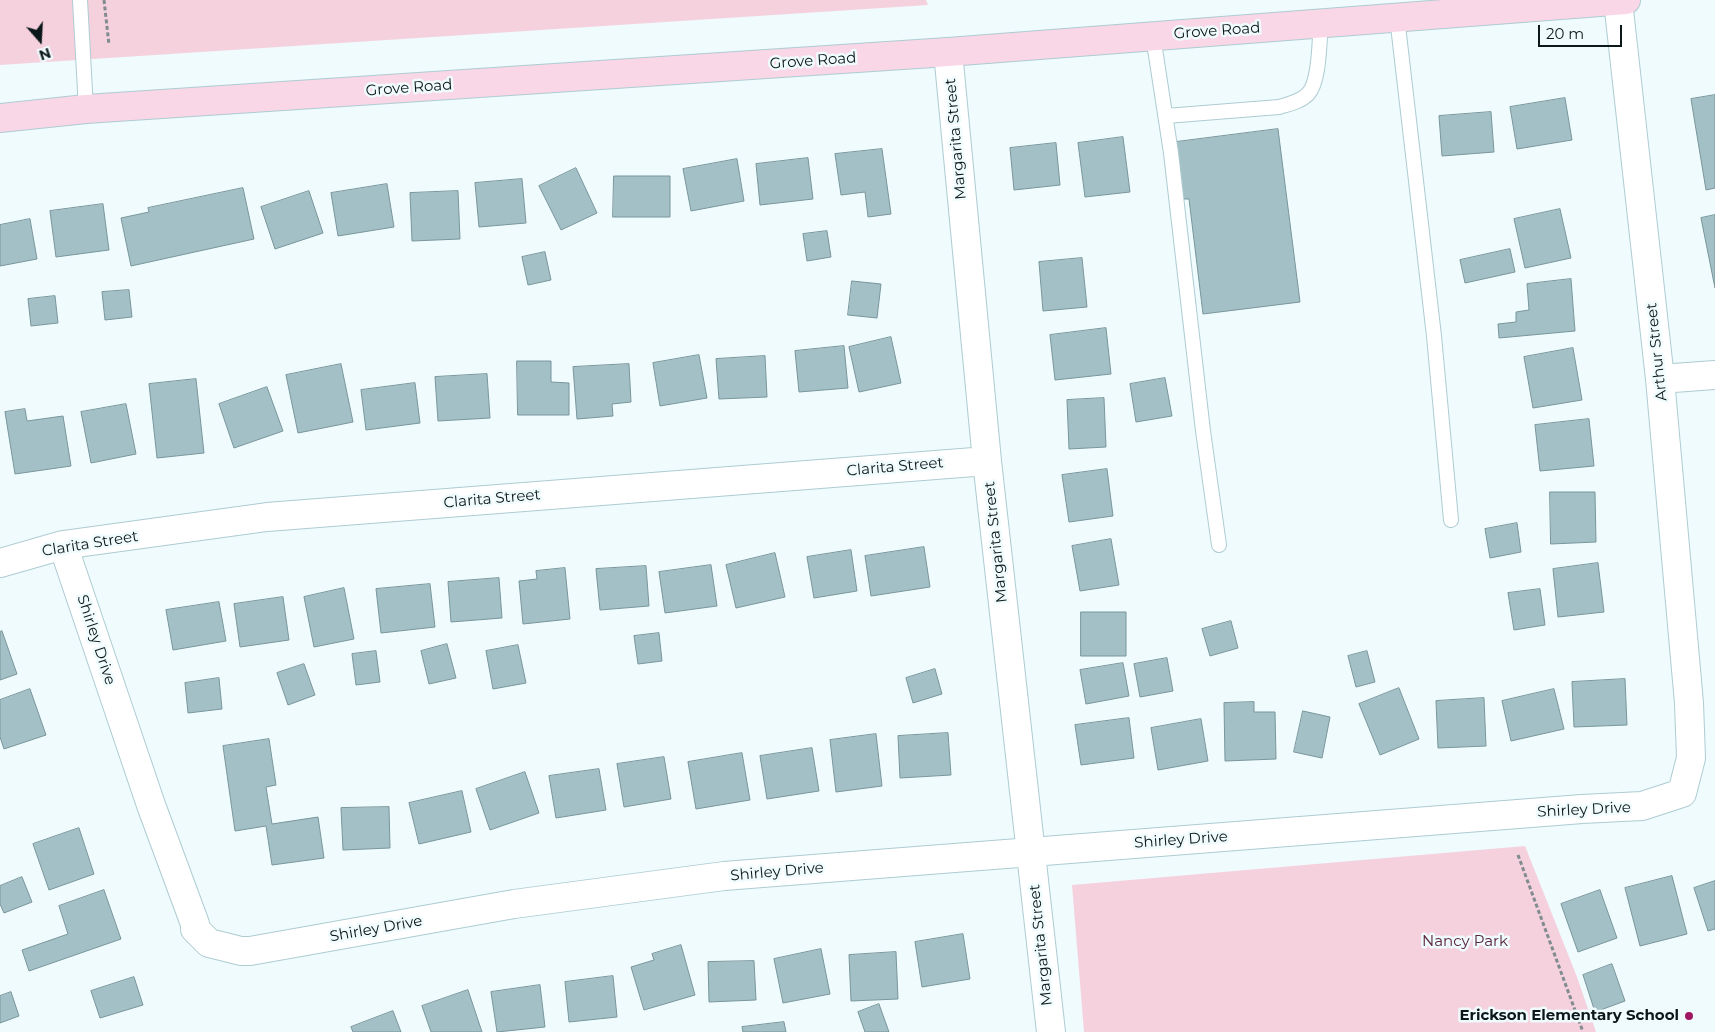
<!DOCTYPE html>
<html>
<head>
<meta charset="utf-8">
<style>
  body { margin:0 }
  #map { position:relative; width:1715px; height:1032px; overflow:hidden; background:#effbfd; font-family:Montserrat,sans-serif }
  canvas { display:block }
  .north { position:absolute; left:15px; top:15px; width:50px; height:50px; -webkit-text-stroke:4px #effbfd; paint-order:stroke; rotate:161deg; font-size:14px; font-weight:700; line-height:20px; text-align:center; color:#0c1719 }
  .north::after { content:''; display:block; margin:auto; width:18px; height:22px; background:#0c1719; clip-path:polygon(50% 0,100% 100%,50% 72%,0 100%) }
  .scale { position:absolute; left:1538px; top:25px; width:84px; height:22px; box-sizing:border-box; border:2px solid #0c1719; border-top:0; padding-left:6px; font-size:15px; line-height:18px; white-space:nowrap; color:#0c1719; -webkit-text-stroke:4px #effbfd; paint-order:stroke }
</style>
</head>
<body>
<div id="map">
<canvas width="1715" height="1032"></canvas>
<div class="north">N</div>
<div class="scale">20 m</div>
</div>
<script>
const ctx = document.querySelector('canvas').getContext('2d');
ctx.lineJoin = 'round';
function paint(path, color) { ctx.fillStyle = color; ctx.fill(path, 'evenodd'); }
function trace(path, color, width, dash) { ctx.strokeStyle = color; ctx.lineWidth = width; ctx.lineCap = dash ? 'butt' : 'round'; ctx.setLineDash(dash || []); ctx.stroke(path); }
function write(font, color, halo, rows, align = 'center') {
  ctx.font = font + ' Montserrat,sans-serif'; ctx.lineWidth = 5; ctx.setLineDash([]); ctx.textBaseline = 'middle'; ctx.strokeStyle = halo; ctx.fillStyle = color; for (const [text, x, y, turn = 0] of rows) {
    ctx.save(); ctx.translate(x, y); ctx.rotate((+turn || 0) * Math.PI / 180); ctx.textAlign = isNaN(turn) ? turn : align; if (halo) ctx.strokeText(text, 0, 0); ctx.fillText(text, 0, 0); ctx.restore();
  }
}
const green = new Path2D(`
  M 0,0 L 926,0 L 928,5 L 0,65 Z
  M 1525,846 L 1577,977 L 1596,1032 L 1084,1032 L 1072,885 Z`);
const building = new Path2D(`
  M 1715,95 L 1715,188 L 1706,190 L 1691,99 Z
  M 1565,98 L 1572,140 L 1517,149 L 1510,107 Z
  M 1491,112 L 1494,152 L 1442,156 L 1439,116 Z
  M 1278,129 L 1300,302 L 1203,314 L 1189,199 L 1183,199 L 1176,142 Z
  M 1123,137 L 1130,192 L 1085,197 L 1078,143 Z
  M 1056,143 L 1060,185 L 1014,190 L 1010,148 Z
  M 882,149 L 891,214 L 868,217 L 865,192 L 841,195 L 835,154 Z
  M 808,158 L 813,199 L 760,205 L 756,164 Z
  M 737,159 L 744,201 L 691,211 L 683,169 Z
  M 576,168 L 597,213 L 561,230 L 539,186 Z
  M 614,176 L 670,176 L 670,217 L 613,217 Z
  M 522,179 L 526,223 L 479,227 L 475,183 Z
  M 387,184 L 394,227 L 338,236 L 331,193 Z
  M 243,188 L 254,239 L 131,266 L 121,218 L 149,212 L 148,208 Z
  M 309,191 L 323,233 L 275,249 L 261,207 Z
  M 458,191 L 460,239 L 412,241 L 410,193 Z
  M 103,204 L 109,250 L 56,257 L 50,211 Z
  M 1560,209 L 1571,258 L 1525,268 L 1514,219 Z
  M 1715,215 L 1715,288 L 1701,218 Z
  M 30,219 L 37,259 L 0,266 L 0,225 Z
  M 827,231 L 831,257 L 807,261 L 803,234 Z
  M 1510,249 L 1515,272 L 1465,283 L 1460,260 Z
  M 545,252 L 551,280 L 528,285 L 522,257 Z
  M 1082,258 L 1087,307 L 1043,311 L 1039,262 Z
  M 1571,279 L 1575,331 L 1499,338 L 1498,324 L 1516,322 L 1516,312 L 1529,310 L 1527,284 Z
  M 852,281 L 881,284 L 877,318 L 848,315 Z
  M 129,290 L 132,317 L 105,320 L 102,292 Z
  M 55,296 L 58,323 L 31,326 L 28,299 Z
  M 1106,328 L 1111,374 L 1055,380 L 1050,335 Z
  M 891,337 L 901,383 L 859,392 L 849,347 Z
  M 844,346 L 848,388 L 799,392 L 795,351 Z
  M 1573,348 L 1582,400 L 1533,408 L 1524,357 Z
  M 699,355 L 707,398 L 660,406 L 653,363 Z
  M 765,356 L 767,397 L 719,399 L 716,359 Z
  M 517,361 L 551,361 L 551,382 L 569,383 L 569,415 L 518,415 Z
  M 341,364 L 353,422 L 298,433 L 286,375 Z
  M 629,364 L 631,402 L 612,404 L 613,416 L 577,419 L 573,367 Z
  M 487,374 L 490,418 L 438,421 L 435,377 Z
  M 1165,378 L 1172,416 L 1136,422 L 1130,384 Z
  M 196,379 L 204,453 L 157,458 L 149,384 Z
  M 415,383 L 420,423 L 366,430 L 361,390 Z
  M 267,387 L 283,431 L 234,448 L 219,404 Z
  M 1104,398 L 1106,447 L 1069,449 L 1067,400 Z
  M 126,404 L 136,454 L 91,463 L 81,412 Z
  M 25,409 L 27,421 L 63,416 L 71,466 L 15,474 L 5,412 Z
  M 1589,419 L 1594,466 L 1540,471 L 1535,425 Z
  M 1107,469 L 1113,516 L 1069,522 L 1062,475 Z
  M 1550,492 L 1595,492 L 1596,542 L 1551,544 Z
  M 1517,523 L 1521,552 L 1490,558 L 1485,529 Z
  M 1111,539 L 1119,585 L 1080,591 L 1072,546 Z
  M 924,547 L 930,587 L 871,596 L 865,556 Z
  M 851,550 L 857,591 L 814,598 L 807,557 Z
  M 775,553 L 785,597 L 736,608 L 726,565 Z
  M 1598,563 L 1604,612 L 1558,617 L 1553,569 Z
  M 711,565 L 717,606 L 665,613 L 659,572 Z
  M 646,566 L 649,606 L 600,610 L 596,569 Z
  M 565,568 L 570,619 L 523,624 L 519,581 L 537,579 L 536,571 Z
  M 499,578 L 502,618 L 451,622 L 448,582 Z
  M 430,584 L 435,627 L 381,633 L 376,589 Z
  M 344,588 L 354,639 L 314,647 L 304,597 Z
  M 1540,589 L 1545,625 L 1514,630 L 1508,593 Z
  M 283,597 L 289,640 L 240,647 L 234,604 Z
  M 219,602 L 226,641 L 173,650 L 166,610 Z
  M 1081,612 L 1126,612 L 1126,656 L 1081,656 Z
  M 1231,621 L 1238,648 L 1210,656 L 1202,629 Z
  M 2,631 L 17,674 L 0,680 L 0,632 Z
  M 659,633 L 662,661 L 638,664 L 634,636 Z
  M 447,644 L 456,678 L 429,684 L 421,651 Z
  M 518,645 L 526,683 L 493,689 L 486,651 Z
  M 376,651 L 380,682 L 356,685 L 352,654 Z
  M 1367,651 L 1375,682 L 1356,687 L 1348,656 Z
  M 1167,658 L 1173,691 L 1140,697 L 1134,664 Z
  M 1123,663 L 1129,696 L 1086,704 L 1080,670 Z
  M 304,664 L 315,695 L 288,705 L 277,673 Z
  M 935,669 L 942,694 L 913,703 L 906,678 Z
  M 219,678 L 222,709 L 188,713 L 185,683 Z
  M 1625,679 L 1627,725 L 1574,727 L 1572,682 Z
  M 1399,688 L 1419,739 L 1380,755 L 1359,704 Z
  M 30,689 L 46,735 L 4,749 L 0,737 L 0,700 Z
  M 1554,689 L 1564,729 L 1511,741 L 1502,701 Z
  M 1484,698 L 1486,746 L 1438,748 L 1436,701 Z
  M 1254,702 L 1254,712 L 1275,712 L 1276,759 L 1225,761 L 1224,703 Z
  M 1303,711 L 1330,717 L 1322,758 L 1294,752 Z
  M 1129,718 L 1134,758 L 1081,765 L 1075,725 Z
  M 1201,719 L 1208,761 L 1158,770 L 1151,728 Z
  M 948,733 L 951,775 L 900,778 L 898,736 Z
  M 876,734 L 882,786 L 836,792 L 830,740 Z
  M 269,739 L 276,785 L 266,787 L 272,824 L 318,817 L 324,858 L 272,865 L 266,826 L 235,831 L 223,746 Z
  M 812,748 L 819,791 L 767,799 L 760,756 Z
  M 742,753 L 750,800 L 696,809 L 688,762 Z
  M 664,757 L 671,799 L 624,807 L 617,764 Z
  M 599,769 L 606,810 L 556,818 L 549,776 Z
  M 525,772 L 539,813 L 490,830 L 476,789 Z
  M 462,791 L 471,832 L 419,844 L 409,803 Z
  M 389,807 L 390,848 L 343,850 L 341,808 Z
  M 79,828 L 94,874 L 49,890 L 33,844 Z
  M 1672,876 L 1687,934 L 1640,946 L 1625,888 Z
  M 22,877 L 32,902 L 4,913 L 0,904 L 0,886 Z
  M 1715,881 L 1715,929 L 1708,931 L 1694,888 Z
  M 104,890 L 121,939 L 29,971 L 22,950 L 68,934 L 59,906 Z
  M 1600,890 L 1617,938 L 1578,952 L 1561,904 Z
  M 963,934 L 970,979 L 922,987 L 915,942 Z
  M 681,945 L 695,995 L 644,1010 L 631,967 L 654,960 L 652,954 Z
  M 821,949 L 830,994 L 783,1003 L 774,959 Z
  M 896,952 L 898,999 L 851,1001 L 849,955 Z
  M 754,961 L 756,1000 L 709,1002 L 708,962 Z
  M 1612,964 L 1625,1001 L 1595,1012 L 1583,975 Z
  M 613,976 L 617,1017 L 569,1022 L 565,982 Z
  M 134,977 L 143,1005 L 100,1018 L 91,991 Z
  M 540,985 L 545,1027 L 497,1032 L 491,992 Z
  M 468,990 L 482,1032 L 431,1032 L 422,1006 Z
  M 11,992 L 19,1016 L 0,1023 L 0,996 Z
  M 879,1004 L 889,1032 L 865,1032 L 858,1012 Z
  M 393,1011 L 401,1032 L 353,1032 L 351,1027 Z
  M 784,1022 L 786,1032 L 743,1032 L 742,1027 Z`);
const path = new Path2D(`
  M 104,0 L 109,45
  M 1518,855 L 1583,1032`);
const service = new Path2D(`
  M 80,0 L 86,109
  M 1397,17 L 1434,336 L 1451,520
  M 1153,36 L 1171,153 L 1203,431 L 1219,545
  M 1166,116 L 1279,107 C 1289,104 1300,102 1308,94 C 1320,81 1319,41 1321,23`);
const minor = new Path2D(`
  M 948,52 L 987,461 L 1051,1032
  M 1660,379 L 1715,375
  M 63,545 L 151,805 L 195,924 L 195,929 L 209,943 L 241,951 L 250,951 L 514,904 L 724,876 L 1582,809 L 1642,806 L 1682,793 L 1691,758 L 1689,703 L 1660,379 L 1618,1
  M 0,563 L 63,545 L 267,517 L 987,461`);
const secondary = new Path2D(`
  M 0,118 L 86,109 L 948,52 L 1626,0`);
const markers = [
  [1689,1016,5,"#a01662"]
];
const streetNames = [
  ["Grove Road",1217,31,-4],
  ["Grove Road",813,61,-4],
  ["Grove Road",409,88,-4],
  ["Margarita Street",956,139,-95],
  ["Arthur Street",1657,352,-96],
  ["Clarita Street",895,467,-5],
  ["Clarita Street",492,499,-5],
  ["Margarita Street",996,542,-96],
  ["Clarita Street",90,544,-9],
  ["Shirley Drive",96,640,72],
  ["Shirley Drive",1584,810,-3],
  ["Shirley Drive",1181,840,-4],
  ["Shirley Drive",777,872,-5],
  ["Shirley Drive",376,929,-10],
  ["Margarita Street",1041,945,-96]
];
const parkNames = [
  ["Nancy Park",1465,942]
];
const poiNames = [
  ["Erickson Elementary School",1679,1016]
];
paint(green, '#f5d1de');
paint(building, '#a2c0c5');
trace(building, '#79969c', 1);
trace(service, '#aeccd2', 16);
trace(minor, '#aeccd2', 30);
trace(secondary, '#aeccd2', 30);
trace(path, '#818c8e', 3, [4, 2.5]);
trace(service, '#fff', 14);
trace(minor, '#fff', 28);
trace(secondary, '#fad7e6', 28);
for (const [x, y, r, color] of markers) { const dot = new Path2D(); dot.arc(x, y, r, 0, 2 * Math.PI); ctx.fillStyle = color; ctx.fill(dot); trace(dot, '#effbfd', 2); }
write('15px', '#0c1719', '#effbfd', streetNames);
write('15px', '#58243c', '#effbfd', parkNames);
write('bold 15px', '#0c1719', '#effbfd', poiNames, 'right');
</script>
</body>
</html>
